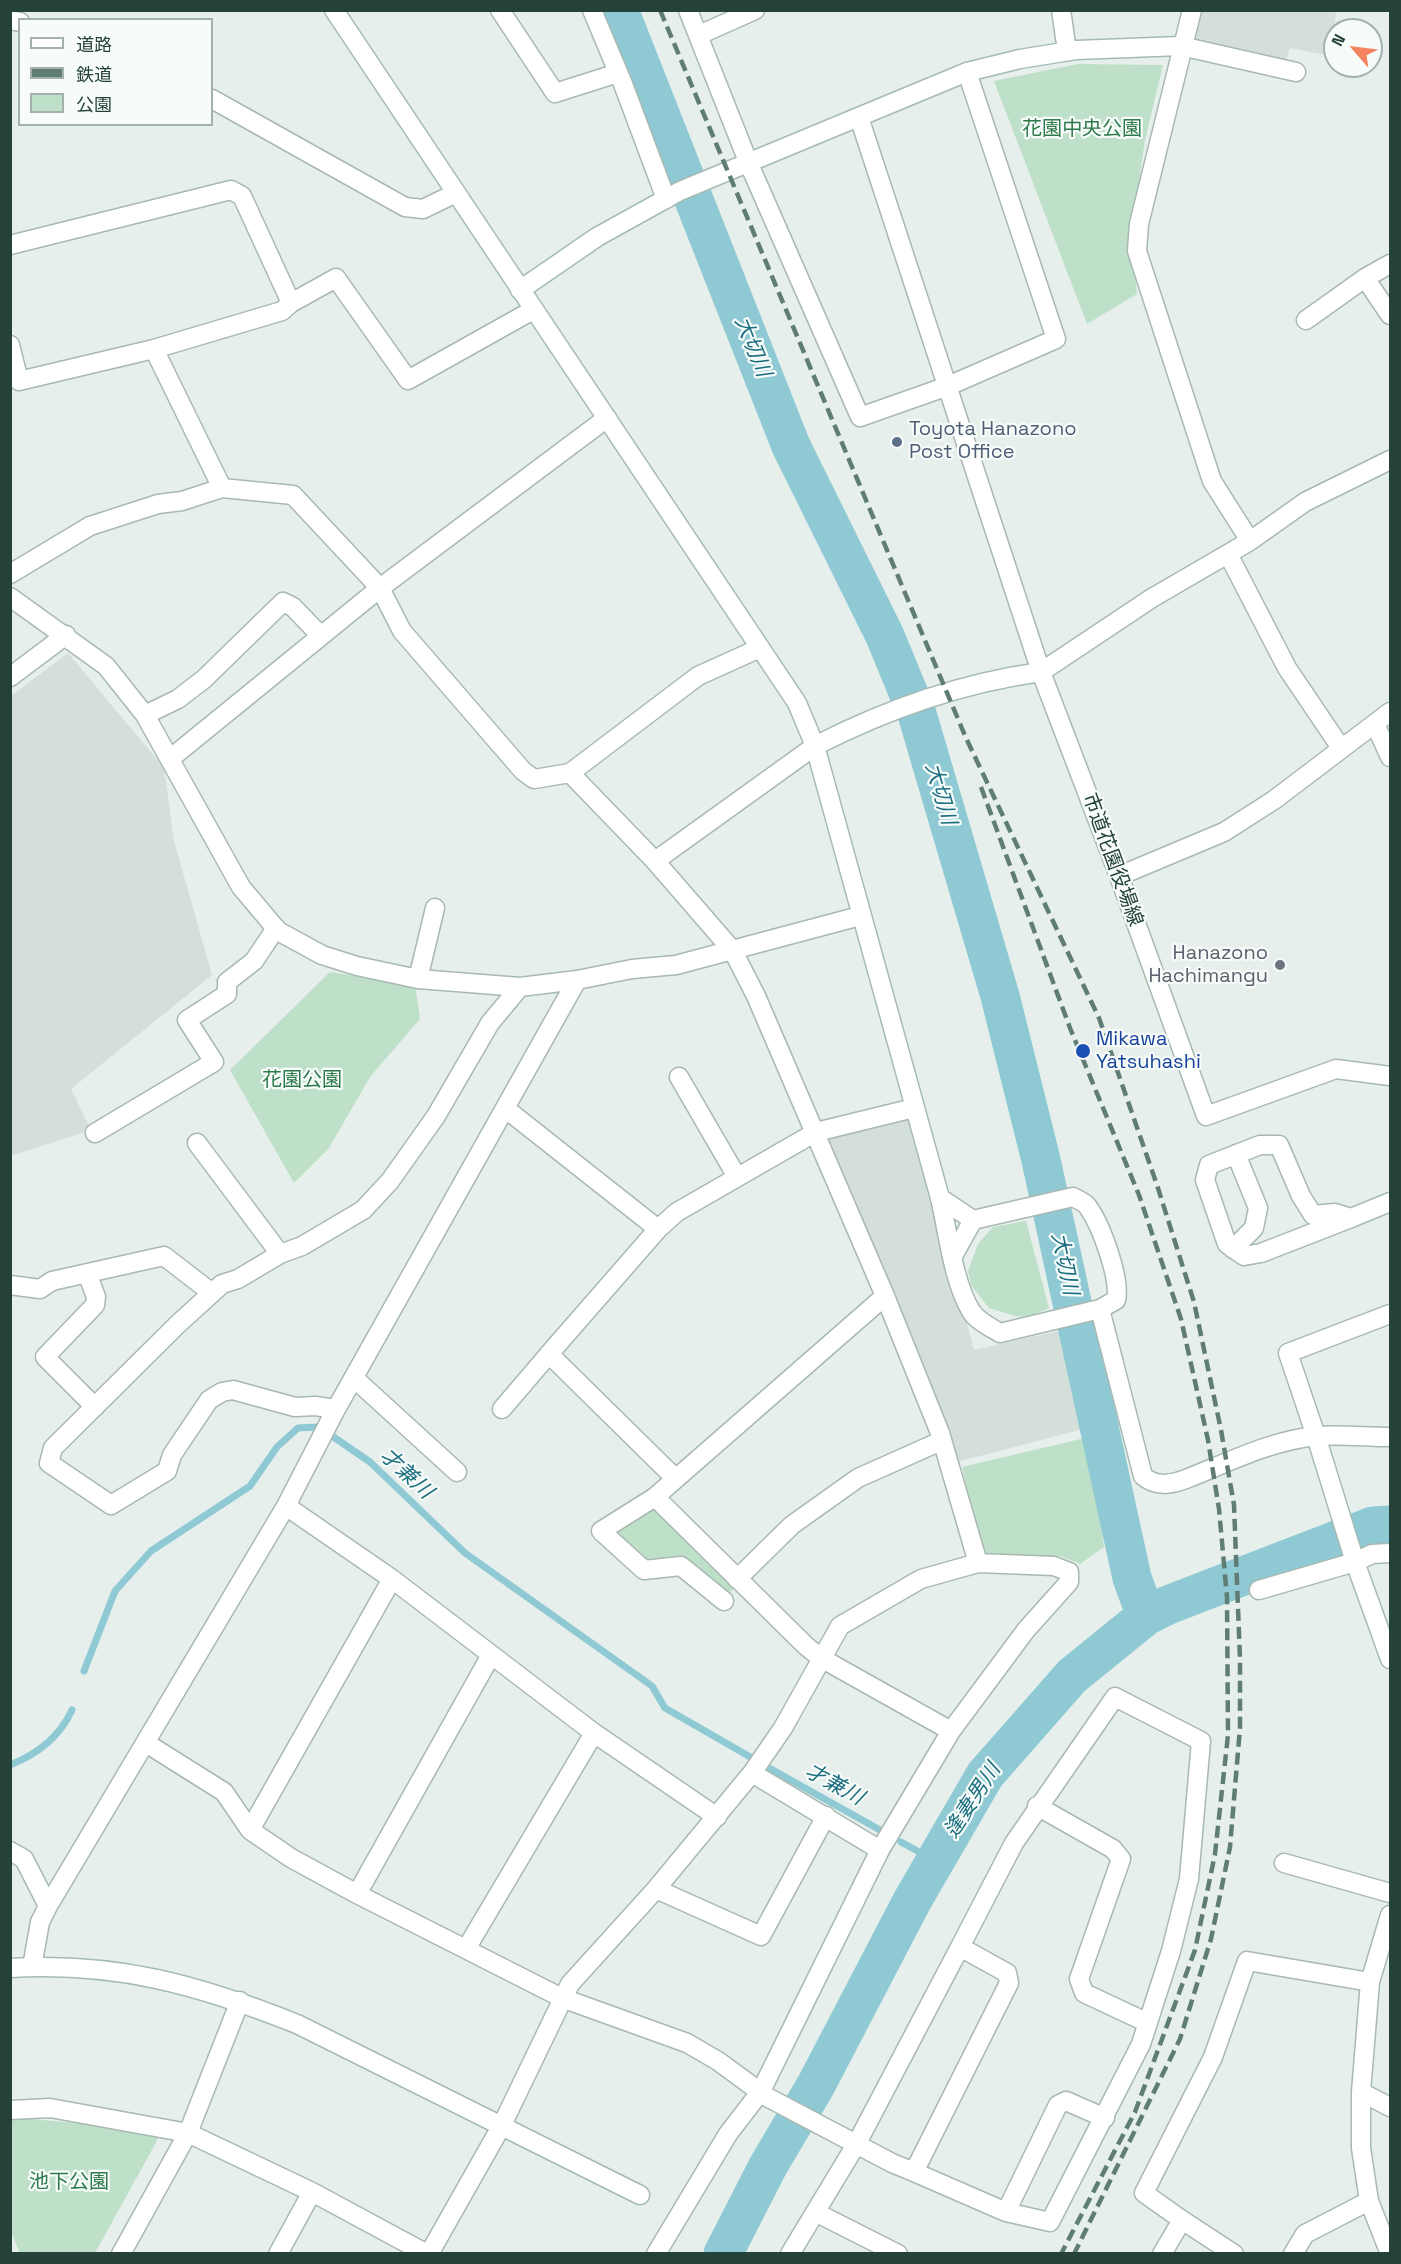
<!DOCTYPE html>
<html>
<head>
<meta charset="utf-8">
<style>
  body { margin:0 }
  #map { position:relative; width:1401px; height:2264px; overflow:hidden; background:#e6efeb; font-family:"Space Grotesk","Noto Sans JP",sans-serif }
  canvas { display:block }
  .frame { position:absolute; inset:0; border:12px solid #24423a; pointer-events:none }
  .legend { position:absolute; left:18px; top:18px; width:195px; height:108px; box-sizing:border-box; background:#f7fbf9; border:2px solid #a3b1ad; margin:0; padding:8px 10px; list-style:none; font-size:18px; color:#24423a }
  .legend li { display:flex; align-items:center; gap:12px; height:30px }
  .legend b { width:30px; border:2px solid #a3b1ad }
  .north { position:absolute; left:1323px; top:18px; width:60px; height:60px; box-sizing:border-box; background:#f7fbf9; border:2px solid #a3b1ad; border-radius:50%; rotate:298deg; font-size:16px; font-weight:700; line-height:24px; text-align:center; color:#24423a }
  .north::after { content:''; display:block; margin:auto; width:21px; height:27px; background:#f4845f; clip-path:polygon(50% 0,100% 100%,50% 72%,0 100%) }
</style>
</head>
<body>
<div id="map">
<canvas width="1401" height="2264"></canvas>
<div class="frame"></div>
<ul class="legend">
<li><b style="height:8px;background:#fff"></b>道路</li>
<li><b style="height:8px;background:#5f7d75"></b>鉄道</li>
<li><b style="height:16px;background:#bfe0c8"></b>公園</li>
</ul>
<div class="north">N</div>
</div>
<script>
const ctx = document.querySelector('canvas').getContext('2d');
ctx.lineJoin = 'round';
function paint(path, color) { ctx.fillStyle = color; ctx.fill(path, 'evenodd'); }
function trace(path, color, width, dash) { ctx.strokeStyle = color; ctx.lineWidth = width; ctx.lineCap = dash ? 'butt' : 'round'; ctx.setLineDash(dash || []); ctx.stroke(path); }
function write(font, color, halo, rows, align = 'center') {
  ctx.font = font + ' "Space Grotesk","Noto Sans JP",sans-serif'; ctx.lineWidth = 4.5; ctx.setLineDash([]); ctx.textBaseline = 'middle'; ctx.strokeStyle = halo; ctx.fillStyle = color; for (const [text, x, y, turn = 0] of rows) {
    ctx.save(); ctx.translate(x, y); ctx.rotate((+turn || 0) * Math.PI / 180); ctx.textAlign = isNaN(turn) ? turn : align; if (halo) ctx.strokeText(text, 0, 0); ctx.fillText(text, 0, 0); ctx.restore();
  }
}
const built = new Path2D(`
  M 1200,11 L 1336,11 L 1331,56 L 1290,48 L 1284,65 L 1190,43 Z
  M 68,653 L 164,768 L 174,841 L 212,975 L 71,1089 L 91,1130 L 11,1156 L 11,696 Z
  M 911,1114 L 974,1350 L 1063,1330 L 1083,1429 L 957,1462 L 819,1138 Z`);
const green = new Path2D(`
  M 1078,64 L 1163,65 L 1145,140 L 1131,236 L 1137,294 L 1087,324 L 994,81 Z
  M 330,972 L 415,985 L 420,1019 L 370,1077 L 329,1148 L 294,1183 L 230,1070 Z
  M 1026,1221 L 1049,1308 L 1028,1317 L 1015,1316 L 989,1308 L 971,1285 L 968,1271 L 978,1244 L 993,1227 Z
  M 1089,1437 L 1104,1547 L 1080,1564 L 1060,1556 L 983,1556 L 962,1467 Z
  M 654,1503 L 736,1587 L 726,1595 L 685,1562 L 646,1566 L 609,1532 Z
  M 10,2117 L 150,2130 L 159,2137 L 95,2253 L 20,2253 L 11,2232 Z`);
const stream = new Path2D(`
  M 84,1671 L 115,1591 L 151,1551 L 250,1486 L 277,1447 L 298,1428 L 319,1427 L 370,1462 L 465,1553 L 652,1686 L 665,1708 L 752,1758
  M 10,1765 C 38,1754 60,1736 72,1710
  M 771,1769 L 880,1830
  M 901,1842 L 921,1853 L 931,1868`);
const river = new Path2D(`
  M 619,10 L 791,446 L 885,636 L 917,714 L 1000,996 L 1041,1160 L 1132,1578 L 1146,1616
  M 723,2254 L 768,2166 L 816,2085 L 912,1901 L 985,1775 L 1072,1676 L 1146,1616 L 1168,1605 L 1373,1526 L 1390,1525`);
const street = new Path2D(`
  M 500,10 L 555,93 L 618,73
  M 592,10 L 623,84 L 666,199
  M 688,10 L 749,164 L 860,417 L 948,386 L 1056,339 L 967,72
  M 1061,10 L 1067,51
  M 1192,10 L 1139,224 L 1137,251 L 1212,481 L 1250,541
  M 10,20 L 20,22
  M 699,35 L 755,10
  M 1181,46 L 1296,72
  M 212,99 L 405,207 L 423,209 L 456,193
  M 859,117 L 1041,672 L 1119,876 L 1206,1116 L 1336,1069 L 1390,1076
  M 10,245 L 231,190 L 242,196 L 291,303 L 282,311 L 154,349 L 222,488 L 182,501 L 158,504 L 90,526 L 10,574
  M 1365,278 L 1390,315
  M 291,303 L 336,278 L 408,380 L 533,310
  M 1306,320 L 1365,278 L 1390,264
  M 10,345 L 19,381 L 154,349
  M 222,488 L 293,495 L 380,588 L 402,631 L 523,771 L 534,779 L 570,773 L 655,861 L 733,951 L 756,996 L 885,1296 L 940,1433 L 978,1563
  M 1228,554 L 1287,668 L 1341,748
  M 10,597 L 106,666 L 145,715 L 241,887 L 278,931 L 322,955 L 357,966 L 418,979 L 520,987 L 577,980 L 632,969 L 676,965 L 860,916
  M 1041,672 L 1152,598 L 1250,541 L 1305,502 L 1390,460
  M 10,677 L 66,635
  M 145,715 L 178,699 L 204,679 L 283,602 L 293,607 L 320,635
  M 1375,724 L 1390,757
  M 171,758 L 380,588 L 607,418
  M 570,773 L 698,676 L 760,648
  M 655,861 L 815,746
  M 1119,876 L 1224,832 L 1274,800 L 1390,712
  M 418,979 L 435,908
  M 679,1077 L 737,1177
  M 506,1109 L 658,1229 L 677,1212 L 816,1132 L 914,1108
  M 95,1133 L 214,1062 L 187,1020 L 227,994 L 227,982 L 254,961 L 276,928
  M 197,1143 L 280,1254
  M 1260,1145 L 1279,1145 L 1301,1196 L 1313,1215 L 1335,1213 L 1351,1218 L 1261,1253 L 1244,1256 L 1227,1244 L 1205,1180 L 1209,1165 Z
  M 1073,1197 C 1078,1200 1085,1202 1088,1207 C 1101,1225 1121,1279 1116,1300 L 1100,1309 L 1000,1333 C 990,1327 977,1321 971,1311 C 953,1281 948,1232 940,1198 L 973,1220 Z
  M 658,1229 L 549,1354 L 676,1479
  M 1233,1249 L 1254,1228 L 1258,1208 L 1236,1154
  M 953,1256 L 973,1220
  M 87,1273 L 96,1297 L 95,1305 L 45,1357 L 95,1407
  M 10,1285 L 40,1289 L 52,1281 L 164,1256 L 212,1293
  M 1100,1309 L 1143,1476 C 1156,1487 1170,1485 1186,1479 C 1227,1463 1272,1440 1317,1436 C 1341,1434 1366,1437 1390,1437
  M 354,1378 L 457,1472
  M 336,1409 L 315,1406 L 295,1407 L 233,1390 L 222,1392 L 209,1400 L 172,1455 L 167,1471 L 111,1505 L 49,1463 L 53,1448 L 178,1324 L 222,1284 L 238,1279 L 280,1254 L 302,1246 L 363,1210 L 390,1181 L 436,1116 L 490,1023 L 520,987
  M 502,1409 L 549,1354
  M 1316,1436 L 1288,1353 L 1390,1314
  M 655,1497 L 806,1646 L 821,1658 L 951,1731
  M 286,1506 L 392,1579 L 594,1733 L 717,1817
  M 737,1579 L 792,1525 L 858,1478 L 941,1441
  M 1259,1590 L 1355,1562 L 1372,1554 L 1390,1553
  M 724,1601 L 681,1566 L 644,1570 L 601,1531 L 655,1497 L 885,1296
  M 146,1743 L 224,1792 L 250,1830 L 291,1858 L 357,1894 L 562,1998 L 687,2043 L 718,2061 L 767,2097 L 892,2163 L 914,2172 L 1009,1983 L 1007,1973 L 960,1947 L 857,2143 L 790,2254
  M 752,1773 L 880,1850
  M 1037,1806 L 1113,1849 L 1121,1859 L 1079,1979 L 1084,1993 L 1148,2023
  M 250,1830 L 392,1579
  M 10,1851 L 24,1859 L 48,1906
  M 1284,1863 L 1390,1893
  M 656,1889 L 761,1936 L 826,1816
  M 357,1894 L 491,1655
  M 466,1949 L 594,1733
  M 32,1967 L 40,1922 L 48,1906 L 286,1506 L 336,1409 L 577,980
  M 1361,2092 L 1390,2107
  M 10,2110 L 50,2108 L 188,2133 L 312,2192 L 427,2254
  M 914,2172 L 1006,2212 L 1050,2222 L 1141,2044 L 1171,1951 L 1189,1879 L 1201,1741 L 1115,1697 L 1014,1843 L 960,1947
  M 815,2212 L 898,2254
  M 1006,2212 L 1058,2105 L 1066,2101 L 1105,2118
  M 1182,2220 L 1234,2254
  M 121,2254 L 188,2133 L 240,2001
  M 278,2254 L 312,2192
  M 429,2254 L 502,2125 L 570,1984 L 656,1889 L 752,1773 L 783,1728 L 840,1626 L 921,1579 L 978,1563 L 1054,1566 L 1069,1572 L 1069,1582 L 1026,1630 L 951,1731 L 880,1850 L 761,2091 L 728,2134 L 656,2254
  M 1162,2254 L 1182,2220 L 1144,2193 L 1213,2057 L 1247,1961 L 1370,1982
  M 1293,2254 L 1305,2234 L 1369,2201
  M 1390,2254 L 1369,2201 L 1361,2148 L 1361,2092 L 1370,1982 L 1390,1915`);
const secondary = new Path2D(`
  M 334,10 L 797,703 L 815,746 L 940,1198
  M 520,290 L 597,237 L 680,191 L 967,72 L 1020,59 L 1076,50 L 1181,46
  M 815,746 C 887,709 961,683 1041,672
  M 1351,1218 L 1390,1202
  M 1316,1436 L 1355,1562 L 1390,1659
  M 10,1968 C 118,1962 199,1985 297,2024 L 640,2195`);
const rail = new Path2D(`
  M 660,10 L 966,738 L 1099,1018 L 1157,1185 L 1194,1302 L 1221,1430 L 1234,1505 L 1240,1659 L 1240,1728 L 1230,1847 L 1211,1939 L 1180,2039 L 1074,2254
  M 981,787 L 1070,1028 L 1139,1195 L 1181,1319 L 1208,1440 L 1219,1509 L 1227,1597 L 1228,1735 L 1215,1854 L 1195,1950 L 1135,2112 L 1061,2254`);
const markers = [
  [897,442,6,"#5c6f8a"],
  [1280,965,6,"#6b7280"],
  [1083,1051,8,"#1a4fb4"]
];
const parkNames = [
  ["花園中央公園",1082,130],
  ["花園公園",302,1081],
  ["池下公園",69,2183]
];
const serviceNames = [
  ["Toyota Hanazono",909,430],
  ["Post Office",909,453]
];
const streetNames = [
  ["市道花園役場線",1112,860,70]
];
const worshipNames = [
  ["Hanazono",1268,954],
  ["Hachimangu",1268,977]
];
const transitNames = [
  ["Mikawa",1096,1040],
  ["Yatsuhashi",1096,1063]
];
const waterNames = [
  ["大切川",752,347,68],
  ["大切川",940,794,74],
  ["大切川",1064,1264,78],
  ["才兼川",406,1474,43],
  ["才兼川",834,1785,29],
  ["逢妻男川",973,1801,-57]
];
paint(built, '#d4dfda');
paint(green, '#bfe0c8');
trace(stream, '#8ec9d4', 7);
trace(river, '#8ec9d4', 39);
trace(street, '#a8b8b2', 21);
trace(secondary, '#a4bbb3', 21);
trace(street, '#fff', 18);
trace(secondary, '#fff', 18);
trace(rail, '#5f7d75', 4.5, [12, 6]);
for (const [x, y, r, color] of markers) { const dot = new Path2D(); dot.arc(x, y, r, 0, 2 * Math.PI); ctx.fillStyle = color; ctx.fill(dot); trace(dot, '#f7fbf9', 2); }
write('20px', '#2d7a4b', '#f7fbf9', parkNames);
write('20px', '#4e5e75', '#f7fbf9', serviceNames, 'left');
write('20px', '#24423a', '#f7fbf9', streetNames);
write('20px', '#5b616d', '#f7fbf9', worshipNames, 'right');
write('20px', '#164399', '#f7fbf9', transitNames, 'left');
write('italic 21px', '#1c6f80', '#f7fbf9', waterNames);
</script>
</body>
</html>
